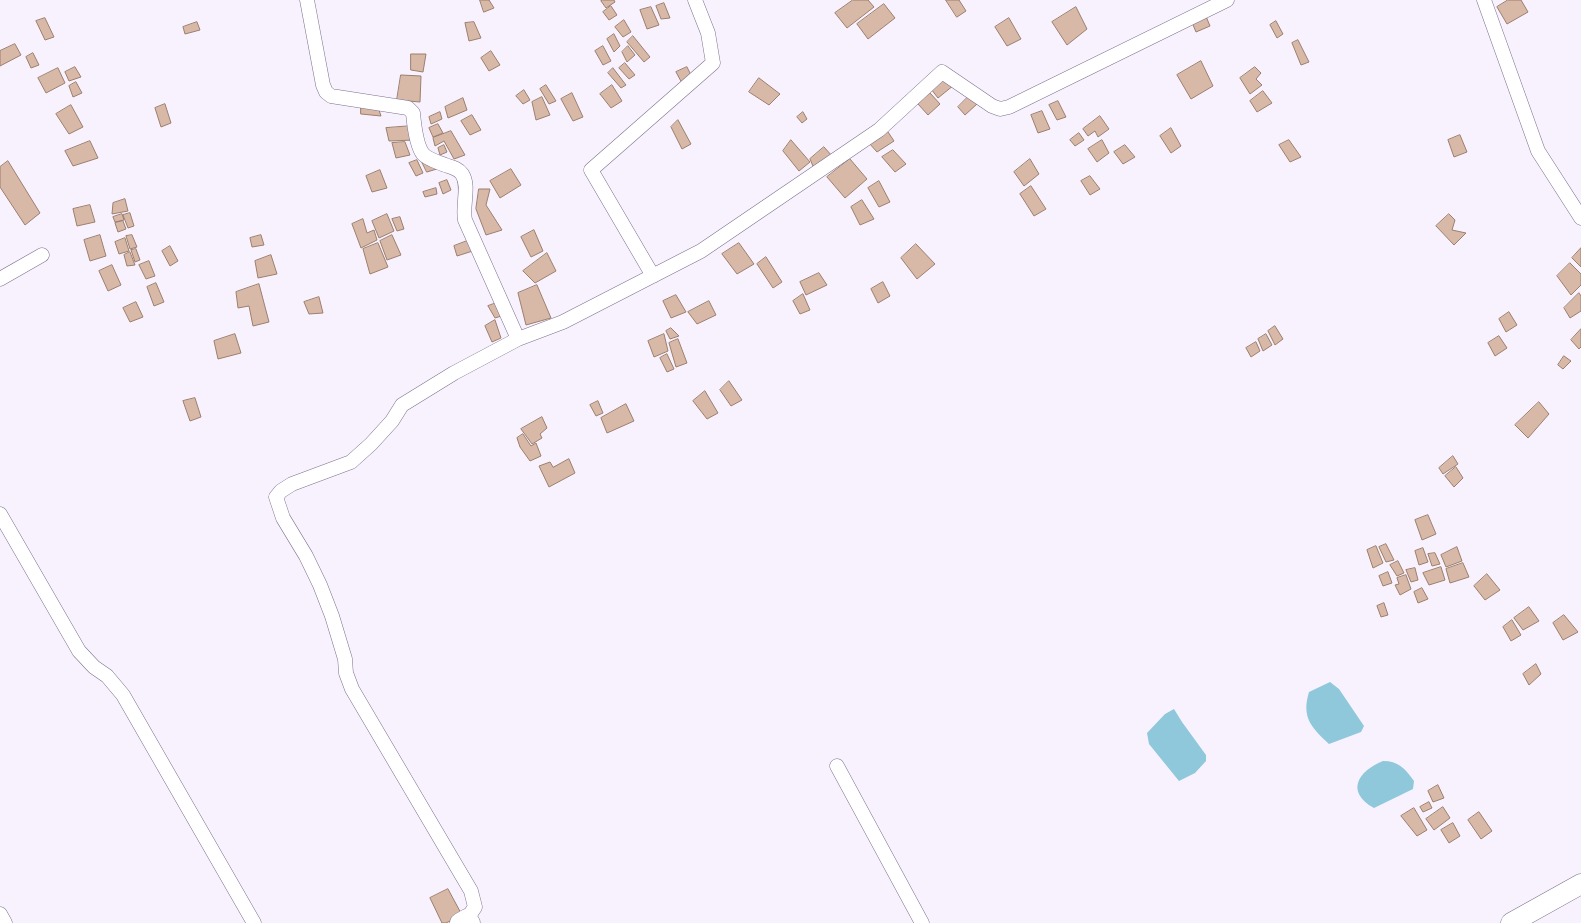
<!DOCTYPE html>
<html>
<head>
<meta charset="utf-8">
<style>
  body { margin:0 }
  canvas { display:block; background:#f7f2fe }
</style>
</head>
<body>
<canvas width="1581" height="923"></canvas>
<script>
const ctx = document.querySelector('canvas').getContext('2d');
ctx.lineJoin = 'round';
function paint(path, color) { ctx.fillStyle = color; ctx.fill(path, 'evenodd'); }
function trace(path, color, width, dash) { ctx.strokeStyle = color; ctx.lineWidth = width; ctx.lineCap = dash ? 'butt' : 'round'; ctx.setLineDash(dash || []); ctx.stroke(path); }
const water = new Path2D(`
  M 1330,682 L 1339,689 L 1364,726 L 1361,732 L 1329,744 C 1312,728 1301,718 1309,692 Z
  M 1174,709 L 1182,722 L 1206,755 L 1206,761 L 1195,773 L 1179,781 L 1149,744 L 1147,733 L 1165,714 Z
  M 1383,761 C 1398,761 1405,768 1414,781 L 1413,789 L 1374,808 C 1345,792 1358,771 1383,761 Z`);
const building = new Path2D(`
  M 480,0 L 489,0 L 494,8 L 484,12 Z
  M 603,0 L 614,0 L 615,2 L 606,8 L 601,1 Z
  M 853,0 L 868,0 L 874,7 L 847,28 L 835,13 Z
  M 946,0 L 959,0 L 966,11 L 957,17 Z
  M 1508,0 L 1521,0 L 1528,12 L 1507,24 L 1497,7 Z
  M 664,3 L 670,18 L 661,19 L 656,6 Z
  M 884,4 L 895,18 L 868,39 L 857,24 Z
  M 611,6 L 617,15 L 609,20 L 603,12 Z
  M 651,7 L 659,25 L 647,29 L 640,10 Z
  M 1076,7 L 1087,29 L 1067,45 L 1052,22 Z
  M 1205,14 L 1210,26 L 1196,32 L 1191,20 Z
  M 45,18 L 54,37 L 45,40 L 36,21 Z
  M 1009,18 L 1021,39 L 1007,46 L 995,27 Z
  M 624,20 L 631,32 L 623,37 L 615,27 Z
  M 1276,21 L 1283,34 L 1277,38 L 1270,25 Z
  M 197,22 L 200,30 L 185,34 L 183,27 Z
  M 474,22 L 481,38 L 469,41 L 465,23 Z
  M 614,34 L 620,46 L 614,52 L 607,39 Z
  M 633,36 L 650,57 L 644,62 L 627,42 Z
  M 1298,40 L 1309,62 L 1301,65 L 1292,43 Z
  M 15,44 L 21,55 L 0,66 L 0,51 Z
  M 603,46 L 611,61 L 603,65 L 595,51 Z
  M 628,46 L 635,55 L 627,62 L 622,52 Z
  M 491,51 L 500,65 L 489,71 L 481,58 Z
  M 33,53 L 39,65 L 31,68 L 26,57 Z
  M 411,54 L 426,54 L 423,72 L 411,70 Z
  M 1201,61 L 1213,86 L 1191,99 L 1177,75 Z
  M 625,63 L 635,75 L 629,79 L 619,68 Z
  M 75,67 L 81,77 L 69,81 L 65,72 Z
  M 687,67 L 693,79 L 683,85 L 676,72 Z
  M 1255,67 L 1261,73 L 1256,79 L 1262,85 L 1250,94 L 1240,78 Z
  M 58,68 L 65,83 L 46,93 L 38,78 Z
  M 613,68 L 626,85 L 621,88 L 608,73 Z
  M 401,75 L 421,76 L 420,102 L 397,100 Z
  M 944,75 L 954,85 L 938,98 L 931,89 Z
  M 759,78 L 780,94 L 769,105 L 749,92 Z
  M 76,82 L 82,93 L 73,97 L 69,86 Z
  M 546,85 L 556,101 L 549,104 L 540,89 Z
  M 612,85 L 622,101 L 611,108 L 600,94 Z
  M 524,90 L 530,100 L 523,104 L 516,96 Z
  M 1263,91 L 1272,103 L 1257,112 L 1250,101 Z
  M 572,93 L 583,117 L 573,121 L 561,99 Z
  M 930,93 L 940,104 L 928,115 L 918,104 Z
  M 970,95 L 977,104 L 965,115 L 958,107 Z
  M 542,97 L 550,115 L 536,120 L 532,102 Z
  M 463,98 L 467,110 L 448,118 L 445,107 Z
  M 1058,101 L 1066,117 L 1057,120 L 1049,105 Z
  M 165,104 L 171,123 L 161,127 L 155,108 Z
  M 71,105 L 83,127 L 69,134 L 56,114 Z
  M 361,106 L 379,110 L 381,116 L 361,114 Z
  M 1042,111 L 1050,129 L 1038,133 L 1031,115 Z
  M 440,112 L 442,119 L 431,124 L 429,117 Z
  M 803,112 L 807,119 L 802,123 L 797,117 Z
  M 472,115 L 481,130 L 470,135 L 461,121 Z
  M 1100,116 L 1109,129 L 1098,137 L 1095,131 L 1088,136 L 1083,129 Z
  M 678,120 L 691,144 L 682,149 L 671,127 Z
  M 438,124 L 443,133 L 433,137 L 429,128 Z
  M 412,126 L 415,140 L 389,141 L 386,128 Z
  M 1171,128 L 1181,146 L 1171,153 L 1160,136 Z
  M 886,129 L 894,141 L 877,152 L 869,143 Z
  M 451,131 L 465,155 L 454,159 L 444,141 L 435,146 L 433,138 Z
  M 1079,133 L 1084,140 L 1075,146 L 1070,140 Z
  M 1460,135 L 1467,152 L 1454,157 L 1448,140 Z
  M 791,140 L 810,162 L 799,171 L 783,151 Z
  M 1102,140 L 1109,153 L 1097,162 L 1088,149 Z
  M 1289,140 L 1301,157 L 1290,162 L 1279,145 Z
  M 90,141 L 98,158 L 73,166 L 65,151 Z
  M 405,142 L 410,155 L 396,158 L 392,143 Z
  M 444,145 L 447,152 L 440,155 L 438,148 Z
  M 1125,145 L 1135,157 L 1123,164 L 1114,152 Z
  M 824,147 L 833,157 L 815,171 L 810,159 Z
  M 893,150 L 906,164 L 895,172 L 882,157 Z
  M 850,159 L 867,179 L 845,198 L 827,177 Z
  M 1030,159 L 1039,174 L 1024,186 L 1014,172 Z
  M 417,160 L 423,173 L 416,176 L 409,163 Z
  M 421,160 L 440,168 L 427,172 Z
  M 8,161 L 40,213 L 25,225 L 0,187 L 0,167 Z
  M 511,169 L 521,185 L 500,198 L 490,181 Z
  M 380,170 L 387,188 L 372,192 L 366,176 Z
  M 1090,176 L 1100,189 L 1090,195 L 1081,181 Z
  M 447,180 L 451,190 L 443,194 L 439,183 Z
  M 879,181 L 890,202 L 879,207 L 868,188 Z
  M 1031,186 L 1046,209 L 1034,216 L 1020,194 Z
  M 436,188 L 437,194 L 425,197 L 423,192 Z
  M 479,189 L 490,189 L 486,205 L 502,230 L 486,235 L 476,209 Z
  M 125,199 L 128,211 L 112,214 L 113,203 Z
  M 862,200 L 874,219 L 860,225 L 851,207 Z
  M 90,205 L 95,222 L 77,226 L 73,209 Z
  M 130,213 L 134,226 L 128,228 L 123,215 Z
  M 122,214 L 124,220 L 115,222 L 113,217 Z
  M 387,214 L 394,231 L 379,238 L 372,221 Z
  M 1449,214 L 1455,220 L 1452,230 L 1466,233 L 1454,245 L 1436,226 Z
  M 400,217 L 404,229 L 397,231 L 392,219 Z
  M 363,219 L 367,233 L 374,230 L 377,240 L 361,248 L 352,224 Z
  M 123,221 L 126,229 L 118,232 L 115,223 Z
  M 534,230 L 543,251 L 531,257 L 521,237 Z
  M 100,235 L 106,256 L 90,261 L 84,240 Z
  M 132,235 L 137,247 L 130,249 L 126,236 Z
  M 261,235 L 264,245 L 252,247 L 250,238 Z
  M 392,235 L 401,255 L 387,260 L 380,241 Z
  M 125,238 L 129,251 L 119,254 L 115,242 Z
  M 475,238 L 479,249 L 457,256 L 454,246 Z
  M 378,243 L 388,267 L 370,274 L 363,249 Z
  M 739,243 L 754,264 L 737,274 L 722,254 Z
  M 916,244 L 935,264 L 917,279 L 901,258 Z
  M 170,246 L 178,261 L 170,266 L 162,251 Z
  M 1581,248 L 1581,267 L 1572,258 Z
  M 136,249 L 140,260 L 135,262 L 131,250 Z
  M 130,252 L 135,265 L 127,266 L 124,255 Z
  M 547,253 L 556,271 L 535,283 L 523,271 Z
  M 271,255 L 277,274 L 258,278 L 255,261 Z
  M 766,257 L 782,282 L 773,288 L 757,264 Z
  M 149,261 L 155,276 L 146,279 L 139,265 Z
  M 1570,263 L 1581,274 L 1581,285 L 1571,295 L 1557,276 Z
  M 112,265 L 121,285 L 108,291 L 99,271 Z
  M 819,273 L 827,285 L 806,295 L 800,282 Z
  M 883,282 L 890,296 L 878,303 L 871,289 Z
  M 156,283 L 164,302 L 154,306 L 147,287 Z
  M 259,284 L 269,322 L 253,326 L 249,306 L 238,308 L 236,292 Z
  M 537,285 L 551,318 L 526,325 L 518,293 Z
  M 1579,293 L 1581,296 L 1581,311 L 1570,318 L 1564,308 Z
  M 803,294 L 810,310 L 800,314 L 793,301 Z
  M 676,295 L 686,312 L 671,318 L 663,301 Z
  M 319,297 L 323,313 L 309,314 L 304,302 Z
  M 502,301 L 508,314 L 495,318 L 488,306 Z
  M 709,301 L 716,315 L 697,324 L 688,312 Z
  M 136,302 L 143,317 L 130,322 L 123,308 Z
  M 1509,312 L 1517,325 L 1506,332 L 1499,319 Z
  M 495,320 L 501,338 L 492,342 L 485,326 Z
  M 1275,326 L 1283,339 L 1275,345 L 1268,331 Z
  M 671,328 L 679,336 L 670,339 L 666,331 Z
  M 1581,329 L 1581,347 L 1579,349 L 1571,340 Z
  M 235,334 L 241,353 L 218,359 L 214,341 Z
  M 664,334 L 668,351 L 654,357 L 648,341 Z
  M 1266,334 L 1272,345 L 1263,351 L 1258,339 Z
  M 1499,336 L 1507,348 L 1495,356 L 1488,343 Z
  M 678,339 L 687,363 L 676,367 L 669,343 Z
  M 1256,342 L 1260,351 L 1251,357 L 1246,348 Z
  M 667,354 L 674,369 L 667,372 L 660,358 Z
  M 1564,356 L 1571,361 L 1563,369 L 1558,365 Z
  M 729,381 L 742,400 L 731,406 L 720,390 Z
  M 705,391 L 718,413 L 707,419 L 693,401 Z
  M 195,398 L 201,417 L 190,421 L 183,401 Z
  M 598,401 L 603,413 L 596,416 L 590,405 Z
  M 1539,402 L 1549,414 L 1528,438 L 1515,425 Z
  M 626,404 L 634,421 L 607,433 L 601,418 Z
  M 542,417 L 547,428 L 540,434 L 542,438 L 532,444 L 521,429 Z
  M 523,434 L 531,446 L 536,443 L 541,456 L 530,461 L 520,447 L 517,438 Z
  M 1453,456 L 1458,464 L 1443,474 L 1439,468 Z
  M 569,459 L 575,473 L 549,487 L 539,466 L 550,462 L 553,467 Z
  M 1456,467 L 1463,478 L 1454,487 L 1445,476 Z
  M 1428,515 L 1436,534 L 1422,540 L 1415,520 Z
  M 1386,544 L 1394,560 L 1386,562 L 1379,547 Z
  M 1376,546 L 1383,563 L 1373,568 L 1367,550 Z
  M 1457,547 L 1462,561 L 1446,567 L 1441,555 Z
  M 1423,548 L 1428,562 L 1419,565 L 1415,551 Z
  M 1435,553 L 1440,564 L 1432,566 L 1428,554 Z
  M 1398,561 L 1404,573 L 1397,576 L 1390,565 Z
  M 1463,563 L 1469,577 L 1450,583 L 1446,569 Z
  M 1441,567 L 1445,580 L 1429,585 L 1423,573 Z
  M 1415,568 L 1418,580 L 1411,582 L 1406,570 Z
  M 1388,572 L 1392,583 L 1383,586 L 1379,576 Z
  M 1487,574 L 1500,590 L 1485,600 L 1474,586 Z
  M 1406,575 L 1411,589 L 1400,595 L 1395,585 L 1399,584 L 1397,578 Z
  M 1422,588 L 1428,599 L 1418,603 L 1414,592 Z
  M 1384,603 L 1388,615 L 1381,617 L 1377,606 Z
  M 1529,607 L 1539,621 L 1523,630 L 1514,618 Z
  M 1564,615 L 1578,632 L 1563,640 L 1553,623 Z
  M 1512,620 L 1521,635 L 1511,641 L 1503,627 Z
  M 1536,664 L 1541,674 L 1529,685 L 1523,674 Z
  M 1438,785 L 1444,798 L 1433,802 L 1428,791 Z
  M 1429,802 L 1432,808 L 1423,812 L 1420,807 Z
  M 1443,807 L 1450,818 L 1434,830 L 1426,819 Z
  M 1414,808 L 1427,830 L 1417,836 L 1401,816 Z
  M 1479,812 L 1492,831 L 1481,839 L 1468,820 Z
  M 1453,823 L 1460,836 L 1449,843 L 1441,830 Z
  M 448,889 L 462,915 L 446,923 L 442,923 L 430,898 Z`);
const minor = new Path2D(`
  M 307,0 L 323,85 L 326,92 L 331,96 L 408,108 L 413,113 C 414,124 416,145 423,154 C 429,160 438,162 445,165 C 451,167 458,168 462,174 C 470,186 462,205 465,220 L 518,339
  M 1484,0 L 1538,151 L 1581,218
  M 653,276 L 591,170 L 713,63 L 708,33 L 695,0
  M 0,279 L 42,255
  M 0,514 L 79,651 L 94,667 L 107,676 L 123,695 L 254,923
  M 837,766 L 922,923
  M 0,914 L 5,923
  M 467,919 L 475,907 L 471,891 L 352,689 L 346,673 L 345,659 L 332,616 L 320,585 L 306,556 L 283,518 L 276,497 L 281,491 L 292,484 L 351,462 L 371,444 L 392,421 L 402,405 L 454,373 L 518,339 L 563,322 L 701,251 L 879,130 L 942,72 L 992,106 L 1000,109 L 1009,107 L 1227,0`);
const secondary = new Path2D(`
  M 460,923 L 467,919 L 470,923
  M 1511,923 L 1581,884`);
paint(water, '#8fc7db');
paint(building, '#d8b9a7');
trace(building, '#9c7f6e', 1);
trace(minor, '#7e718d', 15);
trace(secondary, '#7e718d', 21);
trace(minor, '#fff', 14);
trace(secondary, '#fff', 20);
</script>
</body>
</html>
